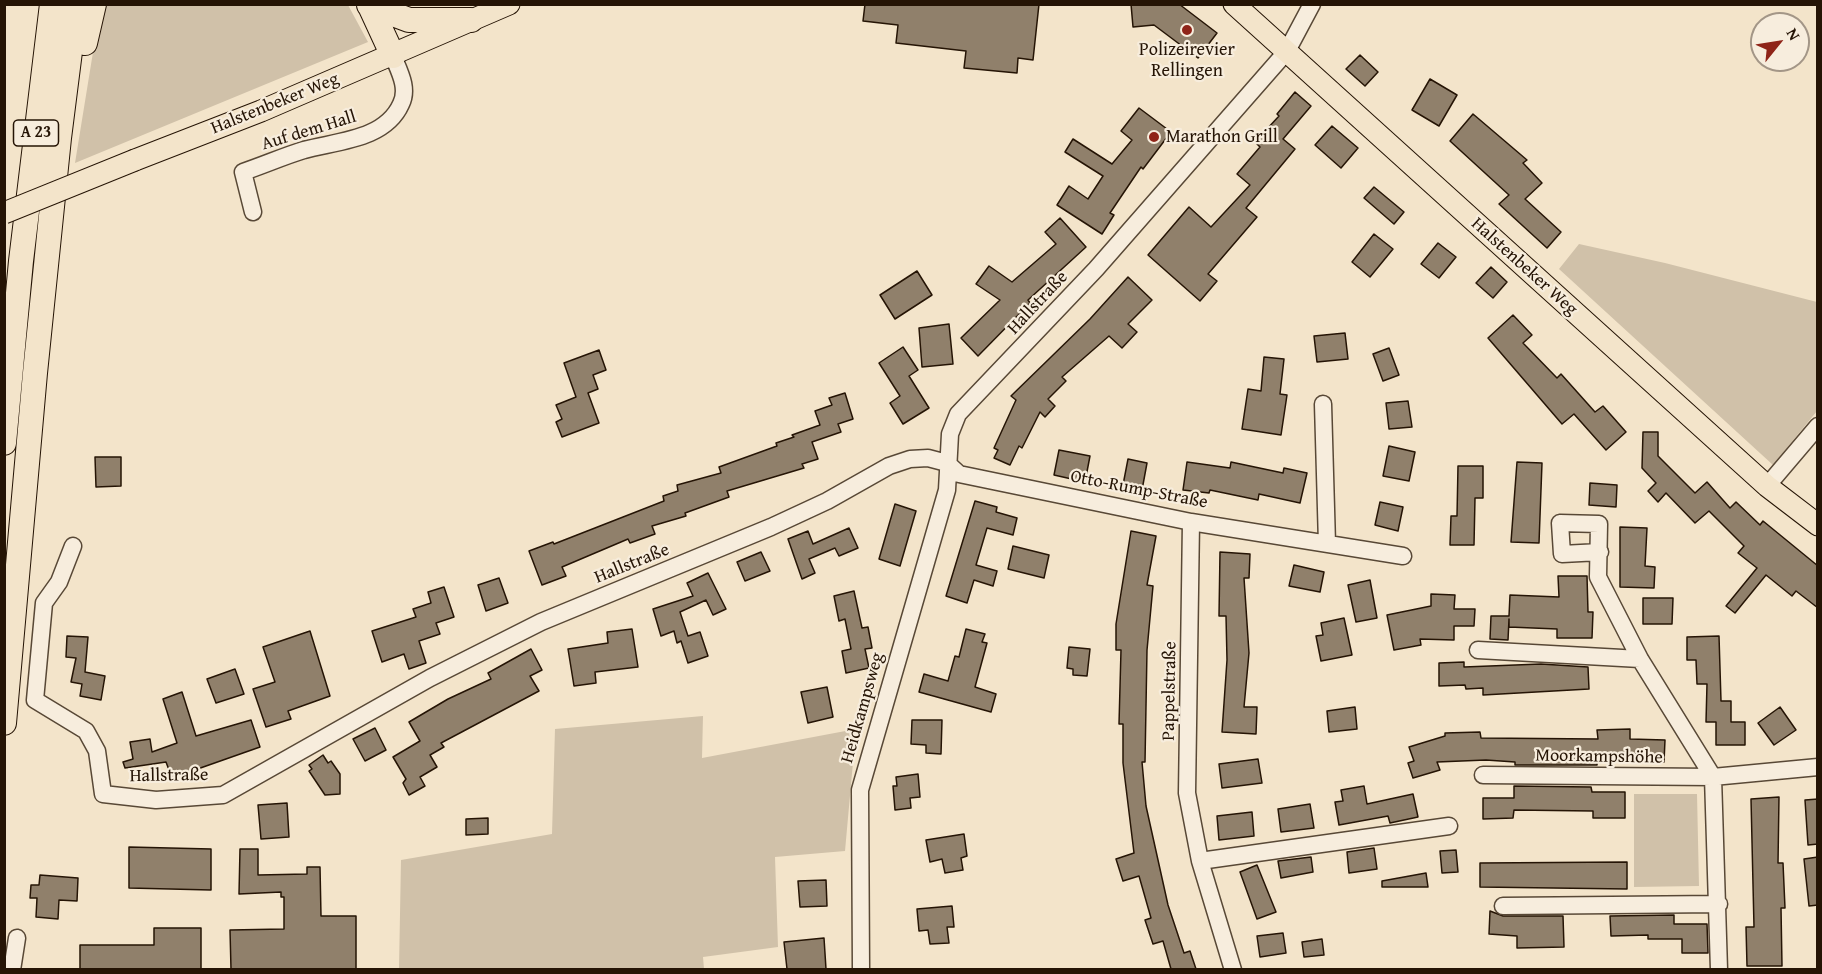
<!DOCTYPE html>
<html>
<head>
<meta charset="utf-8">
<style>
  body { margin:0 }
  #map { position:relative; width:1822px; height:974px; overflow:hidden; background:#f3e4ca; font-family:"Gentium Book Plus",serif }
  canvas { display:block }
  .frame { position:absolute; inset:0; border:6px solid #251405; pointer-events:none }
  .north { position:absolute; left:1750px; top:12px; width:60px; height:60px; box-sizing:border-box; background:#f7eddd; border:2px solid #a39687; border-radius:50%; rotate:60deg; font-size:16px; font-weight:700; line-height:24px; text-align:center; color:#251405 }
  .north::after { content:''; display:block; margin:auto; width:21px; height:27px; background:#8f2418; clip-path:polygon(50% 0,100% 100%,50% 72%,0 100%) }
</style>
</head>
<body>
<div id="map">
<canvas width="1822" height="974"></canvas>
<div class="frame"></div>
<div class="north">N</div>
</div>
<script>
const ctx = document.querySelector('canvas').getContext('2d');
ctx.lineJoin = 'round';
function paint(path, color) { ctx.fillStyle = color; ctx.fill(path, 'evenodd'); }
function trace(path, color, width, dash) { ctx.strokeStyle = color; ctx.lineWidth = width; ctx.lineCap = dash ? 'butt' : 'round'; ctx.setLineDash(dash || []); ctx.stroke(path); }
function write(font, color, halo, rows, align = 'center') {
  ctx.font = font + ' "Gentium Book Plus",serif'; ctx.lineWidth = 4.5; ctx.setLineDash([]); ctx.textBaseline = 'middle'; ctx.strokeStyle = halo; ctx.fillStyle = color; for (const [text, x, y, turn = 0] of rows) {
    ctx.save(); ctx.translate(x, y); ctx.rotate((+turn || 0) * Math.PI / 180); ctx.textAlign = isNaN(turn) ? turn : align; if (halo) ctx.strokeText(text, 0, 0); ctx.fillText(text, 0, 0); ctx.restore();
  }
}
const green = new Path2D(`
  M 104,5 L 348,5 L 368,42 L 75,163 L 94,46 Z
  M 1579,244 L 1665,263 L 1817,302 L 1817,411 L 1773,465 L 1559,269 Z
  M 703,716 L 702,758 L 856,729 L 845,851 L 775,857 L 778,947 L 703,957 L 704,969 L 399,969 L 401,860 L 552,834 L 555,729 Z
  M 1634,794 L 1697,794 L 1699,886 L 1634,887 Z`);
const building = new Path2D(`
  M 865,4 L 1039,4 L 1033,60 L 1018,58 L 1017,73 L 964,68 L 966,51 L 896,43 L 898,25 L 863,21 Z
  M 1131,4 L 1179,4 L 1217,33 L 1198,58 L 1154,25 L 1133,27 Z
  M 1360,55 L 1378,72 L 1365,86 L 1346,69 Z
  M 1430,79 L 1457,95 L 1439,126 L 1412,110 Z
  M 1295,92 L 1311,106 L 1283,139 L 1295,149 L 1246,208 L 1257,217 L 1208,274 L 1217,281 L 1200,301 L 1148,255 L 1189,207 L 1211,227 L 1250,185 L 1237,174 L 1260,147 L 1255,142 L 1279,116 L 1277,114 Z
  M 1139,108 L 1171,132 L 1143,169 L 1141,167 L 1110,213 L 1114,215 L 1102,234 L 1057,205 L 1069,186 L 1088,199 L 1103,176 L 1065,152 L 1073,139 L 1112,164 L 1132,140 L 1121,131 Z
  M 1473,114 L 1527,160 L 1523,163 L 1542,183 L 1525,199 L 1561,232 L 1547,248 L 1499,204 L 1509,195 L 1450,141 Z
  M 1332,126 L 1358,148 L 1341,168 L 1315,145 Z
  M 1374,187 L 1404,212 L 1394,224 L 1364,198 Z
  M 1060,218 L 1086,247 L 1028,300 L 1030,303 L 978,356 L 961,338 L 1000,300 L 976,284 L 989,266 L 1012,282 L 1056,244 L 1045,232 Z
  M 1374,234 L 1393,249 L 1370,277 L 1352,262 Z
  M 1438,243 L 1456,257 L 1439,278 L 1421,264 Z
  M 1491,267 L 1507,282 L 1493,298 L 1476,283 Z
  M 917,271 L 932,295 L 895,319 L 880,295 Z
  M 1128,277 L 1152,300 L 1128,324 L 1137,332 L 1122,348 L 1109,336 L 1062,377 L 1066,381 L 1048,399 L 1055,406 L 1045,417 L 1040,412 L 1022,448 L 1019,446 L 1010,465 L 994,458 L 998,450 L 994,448 L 1016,400 L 1011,396 L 1090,319 Z
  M 1513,315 L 1532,335 L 1523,343 L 1557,378 L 1561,374 L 1595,412 L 1603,406 L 1626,432 L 1606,450 L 1574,414 L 1562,424 L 1488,338 Z
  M 949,324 L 953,364 L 922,367 L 919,328 Z
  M 1345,333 L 1348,359 L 1317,362 L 1314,336 Z
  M 903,347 L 918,370 L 909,376 L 929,408 L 903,424 L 890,403 L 900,396 L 879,363 Z
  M 1389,348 L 1399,375 L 1383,381 L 1373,354 Z
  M 599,350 L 606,370 L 593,375 L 598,389 L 588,393 L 599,423 L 562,437 L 556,422 L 562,419 L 556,405 L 576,397 L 564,363 Z
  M 1264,357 L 1284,359 L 1280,394 L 1287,395 L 1281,435 L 1242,429 L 1248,389 L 1261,391 Z
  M 845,393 L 853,419 L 838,424 L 841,432 L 812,442 L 818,459 L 802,464 L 804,468 L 727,491 L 729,497 L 685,513 L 686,516 L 652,526 L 655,534 L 630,543 L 628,539 L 562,567 L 566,576 L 542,585 L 529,551 L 553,542 L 554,544 L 664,501 L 663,496 L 678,491 L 677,485 L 721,473 L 719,467 L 777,446 L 776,443 L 794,437 L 792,435 L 820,425 L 815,411 L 832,405 L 829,398 Z
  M 1408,401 L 1412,427 L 1389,429 L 1386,403 Z
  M 1643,432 L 1658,432 L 1658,456 L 1695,493 L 1707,482 L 1730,508 L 1736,502 L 1760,525 L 1763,521 L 1818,566 L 1818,608 L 1796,591 L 1792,596 L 1766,575 L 1735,613 L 1726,606 L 1757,568 L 1738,553 L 1744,546 L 1709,511 L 1695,523 L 1666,493 L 1658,502 L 1648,491 L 1656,483 L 1642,468 Z
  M 1389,446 L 1415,452 L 1409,481 L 1383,476 Z
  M 1059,450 L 1090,456 L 1085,482 L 1054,475 Z
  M 95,457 L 121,457 L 121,486 L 96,487 Z
  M 1128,459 L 1147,463 L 1142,490 L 1123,485 Z
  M 1187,462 L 1230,468 L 1231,462 L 1283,473 L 1284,468 L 1307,473 L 1300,503 L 1259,494 L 1258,500 L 1210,490 L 1209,493 L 1183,490 Z
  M 1517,462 L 1542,463 L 1539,543 L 1511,542 Z
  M 1458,466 L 1483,466 L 1483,498 L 1475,498 L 1474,545 L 1450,545 L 1451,516 L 1457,516 Z
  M 1590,483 L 1617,485 L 1616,507 L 1589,505 Z
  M 975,501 L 997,507 L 996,512 L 1017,518 L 1013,535 L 987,528 L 976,565 L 997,571 L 993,586 L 974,580 L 967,603 L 946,596 Z
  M 1380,502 L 1403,507 L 1398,531 L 1375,525 Z
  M 895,504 L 916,511 L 900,566 L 879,559 Z
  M 1620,527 L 1647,528 L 1645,566 L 1655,567 L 1654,588 L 1620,587 Z
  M 849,528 L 858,548 L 839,556 L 835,548 L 809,559 L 815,573 L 802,579 L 788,539 L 808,531 L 813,544 Z
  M 1131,531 L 1156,536 L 1147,585 L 1153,586 L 1147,650 L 1145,762 L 1142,762 L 1146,806 L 1168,905 L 1184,953 L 1190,951 L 1196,969 L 1171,969 L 1163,941 L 1153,944 L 1145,920 L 1151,918 L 1139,876 L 1123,881 L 1116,859 L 1134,853 L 1123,763 L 1123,724 L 1119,724 L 1121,650 L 1116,650 L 1116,624 Z
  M 1013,546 L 1049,555 L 1044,578 L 1008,569 Z
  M 761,552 L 770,571 L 745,581 L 737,562 Z
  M 1220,552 L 1250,554 L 1249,578 L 1244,578 L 1249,653 L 1244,707 L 1257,707 L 1256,734 L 1222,732 L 1227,660 L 1226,616 L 1219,616 Z
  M 1294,565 L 1324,572 L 1320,592 L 1289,586 Z
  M 708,573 L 726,609 L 713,615 L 706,600 L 680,612 L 688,636 L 700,632 L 708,656 L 688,663 L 681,641 L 677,643 L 674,631 L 661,636 L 653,609 L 693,596 L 687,583 Z
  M 1558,576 L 1587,576 L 1588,612 L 1593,612 L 1592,638 L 1557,638 L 1557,629 L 1509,627 L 1509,619 L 1508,640 L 1490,639 L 1491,616 L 1509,616 L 1510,595 L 1559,597 Z
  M 499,578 L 508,603 L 486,611 L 478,585 Z
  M 1370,580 L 1377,618 L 1356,622 L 1348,585 Z
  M 444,587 L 454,617 L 436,623 L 440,634 L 419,641 L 426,663 L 409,669 L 404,654 L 382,662 L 372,631 L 416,617 L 413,609 L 431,603 L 428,592 Z
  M 854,591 L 862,628 L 868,627 L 872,648 L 865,649 L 869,668 L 846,673 L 842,651 L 851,649 L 845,619 L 839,621 L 834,596 Z
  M 1431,594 L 1455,595 L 1454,609 L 1475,609 L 1474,626 L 1454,626 L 1454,640 L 1420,639 L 1421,645 L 1394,650 L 1387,615 L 1431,606 Z
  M 1643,598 L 1673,598 L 1672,624 L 1643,624 Z
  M 1344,618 L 1352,655 L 1321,661 L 1316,636 L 1323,635 L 1321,623 Z
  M 632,629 L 638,667 L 595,672 L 596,683 L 574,686 L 568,649 L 608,643 L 607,632 Z
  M 966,629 L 985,634 L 982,642 L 987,643 L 975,687 L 996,694 L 991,712 L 919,692 L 924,674 L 948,681 L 955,656 L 959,657 Z
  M 310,631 L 330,696 L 288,711 L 291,719 L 266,727 L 253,689 L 275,682 L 263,647 Z
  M 67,636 L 88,637 L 85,672 L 105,676 L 101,700 L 80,696 L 82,684 L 71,682 L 76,658 L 66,657 Z
  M 1719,636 L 1721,701 L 1731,701 L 1731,722 L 1745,722 L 1745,745 L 1716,745 L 1716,722 L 1706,722 L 1707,684 L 1697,684 L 1696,660 L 1687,660 L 1687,637 Z
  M 1069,647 L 1090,649 L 1087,676 L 1073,675 L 1073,669 L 1067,668 Z
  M 531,649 L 542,670 L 530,676 L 539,691 L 441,743 L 444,747 L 430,755 L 437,767 L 420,777 L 425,786 L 409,795 L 403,783 L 406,779 L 393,757 L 420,741 L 409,722 L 448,699 L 491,679 L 488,673 Z
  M 1464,662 L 1464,667 L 1541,664 L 1588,667 L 1589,689 L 1483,695 L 1483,688 L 1466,689 L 1465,685 L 1439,686 L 1439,663 Z
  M 235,669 L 244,694 L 216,703 L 207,679 Z
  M 827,687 L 833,717 L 808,723 L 801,692 Z
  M 182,692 L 196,736 L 251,720 L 260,747 L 172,778 L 166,762 L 125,768 L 123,762 L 133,759 L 130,742 L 150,739 L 152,752 L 177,743 L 163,699 Z
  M 1355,707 L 1357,729 L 1329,732 L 1327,711 Z
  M 1780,707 L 1796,730 L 1774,745 L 1758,723 Z
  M 912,720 L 942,720 L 941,754 L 926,753 L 926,745 L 911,744 Z
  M 375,728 L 386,750 L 365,761 L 353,739 Z
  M 1630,729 L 1630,739 L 1665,740 L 1664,762 L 1637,761 L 1637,754 L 1597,754 L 1597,765 L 1515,765 L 1515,762 L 1486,760 L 1437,762 L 1440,770 L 1413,778 L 1408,763 L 1414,761 L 1409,747 L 1445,736 L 1445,733 L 1480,732 L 1481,738 L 1598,739 L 1597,730 Z
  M 323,755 L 328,763 L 331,761 L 340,774 L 340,794 L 325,795 L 309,771 L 312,769 L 309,765 Z
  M 1258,759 L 1262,783 L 1222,788 L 1219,764 Z
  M 918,774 L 920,797 L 910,798 L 911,808 L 895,810 L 893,786 L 897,786 L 896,777 Z
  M 1364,786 L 1367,804 L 1413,794 L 1418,817 L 1390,823 L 1388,816 L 1339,825 L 1335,802 L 1343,801 L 1341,790 Z
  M 1514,786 L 1591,787 L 1592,792 L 1625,792 L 1625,818 L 1593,818 L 1593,811 L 1514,810 L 1513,818 L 1483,819 L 1483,798 L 1514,798 Z
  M 1779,797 L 1778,863 L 1783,863 L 1785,908 L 1781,908 L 1782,966 L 1747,966 L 1746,927 L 1754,927 L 1751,799 Z
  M 1818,799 L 1818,844 L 1808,845 L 1805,800 Z
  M 287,803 L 289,837 L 261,839 L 258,805 Z
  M 1310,804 L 1314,828 L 1281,832 L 1278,809 Z
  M 1252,812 L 1254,836 L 1219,840 L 1217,816 Z
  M 488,818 L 488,834 L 466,835 L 466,819 Z
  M 964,834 L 967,856 L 961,858 L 963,870 L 945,873 L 942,859 L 930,862 L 926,840 Z
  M 129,847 L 211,849 L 211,890 L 129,888 Z
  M 1374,848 L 1377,869 L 1349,873 L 1347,852 Z
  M 240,849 L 258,849 L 258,875 L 307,874 L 307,867 L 320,867 L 321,916 L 356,916 L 356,969 L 231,969 L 230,930 L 284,929 L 284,897 L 281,897 L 281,892 L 239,894 Z
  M 1456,850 L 1458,872 L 1442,873 L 1440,851 Z
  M 1311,857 L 1313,872 L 1281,878 L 1278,861 Z
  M 1818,857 L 1818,905 L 1809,906 L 1804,859 Z
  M 1627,862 L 1627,889 L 1480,887 L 1480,863 Z
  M 1257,865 L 1276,912 L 1257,919 L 1240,872 Z
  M 1426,873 L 1428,887 L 1382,887 L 1382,881 Z
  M 40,875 L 78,878 L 77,901 L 59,900 L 58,919 L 36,917 L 37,898 L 30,898 L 31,885 L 39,885 Z
  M 826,880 L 827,906 L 800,907 L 798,881 Z
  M 952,906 L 954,927 L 947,927 L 949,943 L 930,944 L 928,930 L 919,931 L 917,909 Z
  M 1490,911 L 1503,916 L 1563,916 L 1564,947 L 1517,948 L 1517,936 L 1489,934 Z
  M 1674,915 L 1674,924 L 1707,924 L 1708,953 L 1682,953 L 1682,939 L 1648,939 L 1648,935 L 1611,936 L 1610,916 Z
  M 154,928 L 201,928 L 201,969 L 80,969 L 80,945 L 154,945 Z
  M 1283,933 L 1286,953 L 1260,957 L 1257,936 Z
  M 824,938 L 826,969 L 787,969 L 784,942 Z
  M 1322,939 L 1324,955 L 1304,957 L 1302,942 Z`);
const minor = new Path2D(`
  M 253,212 L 243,172 C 264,165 284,156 304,150 C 337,141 385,140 401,104 C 409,88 399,71 393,56
  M 1323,404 L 1327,544
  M 1767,486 L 1818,426
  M 1191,522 L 1187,793 L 1200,861 L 1233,970
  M 73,546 L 59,582 L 44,603 L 35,700 L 86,731 L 97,751 L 103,794 L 156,800 L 223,795 L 430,678 L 541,622 L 771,527 L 827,501 L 889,466 L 910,459 L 928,458 L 947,463 L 959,474 L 1191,522 L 1403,556
  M 1600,552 L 1562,554 L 1560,523 L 1599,524 L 1598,577 L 1640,659 L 1713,777 L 1818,767
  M 1478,650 L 1640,659
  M 1483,775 L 1713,777 L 1719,970
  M 1200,861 L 1449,826
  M 1503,906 L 1719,904
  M 12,970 L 17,938
  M 861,970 L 860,790 L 947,490 L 950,434 L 958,414 L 1096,269 L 1287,51 L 1312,4`);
const major = new Path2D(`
  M 1234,4 L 1767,486 L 1818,525
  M 135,160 L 261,111 L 509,4`);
const highway = new Path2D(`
  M 369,4 L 393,56
  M 369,5 L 409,20 L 471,20
  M 85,43 L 94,4
  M 4,443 L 21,261 L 52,4
  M 4,723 L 35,373 L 59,138 L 76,4`);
const majorBridge = new Path2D(`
  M 4,213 L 135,160`);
const markers = [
  [1187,30,6,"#8f2418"],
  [1154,137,6,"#8f2418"]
];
const shields = [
  [36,133,45]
];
const shieldNames = [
  ["A 23",36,133]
];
const poiNames = [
  ["Polizeirevier",1187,50],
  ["Rellingen",1187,71],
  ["Marathon Grill",1166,137,"left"]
];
const streetNames = [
  ["Halstenbeker Weg",275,104,-22],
  ["Auf dem Hall",309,131,-17],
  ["Halstenbeker Weg",1524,267,42],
  ["Hallstraße",1038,303,-47],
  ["Otto-Rump-Straße",1139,490,11],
  ["Hallstraße",632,564,-22],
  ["Pappelstraße",1170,691,-89],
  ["Heidkampsweg",863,708,-74],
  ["Moorkampshöhe",1599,757,1],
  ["Hallstraße",169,776,-1]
];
paint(green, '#d0c1a9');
paint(building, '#90806b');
trace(building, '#251405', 1.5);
trace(minor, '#584836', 19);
trace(major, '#251405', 23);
trace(highway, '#251405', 26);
trace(minor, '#f7eddd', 16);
trace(major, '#f3e4ca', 21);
trace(highway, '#f3e4ca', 24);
trace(majorBridge, '#251405', 23, []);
trace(majorBridge, '#f3e4ca', 21);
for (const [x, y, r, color] of markers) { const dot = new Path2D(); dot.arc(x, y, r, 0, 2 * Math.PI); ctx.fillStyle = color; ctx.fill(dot); trace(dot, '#f7eddd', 2); }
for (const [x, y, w] of shields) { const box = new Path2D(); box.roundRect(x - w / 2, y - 13, w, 26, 4.5); ctx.fillStyle = '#f7eddd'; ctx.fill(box); trace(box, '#251405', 1.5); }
write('bold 16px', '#251405', null, shieldNames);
write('18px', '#251405', '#f7eddd', poiNames);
write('18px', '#251405', '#f7eddd', streetNames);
</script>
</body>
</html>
